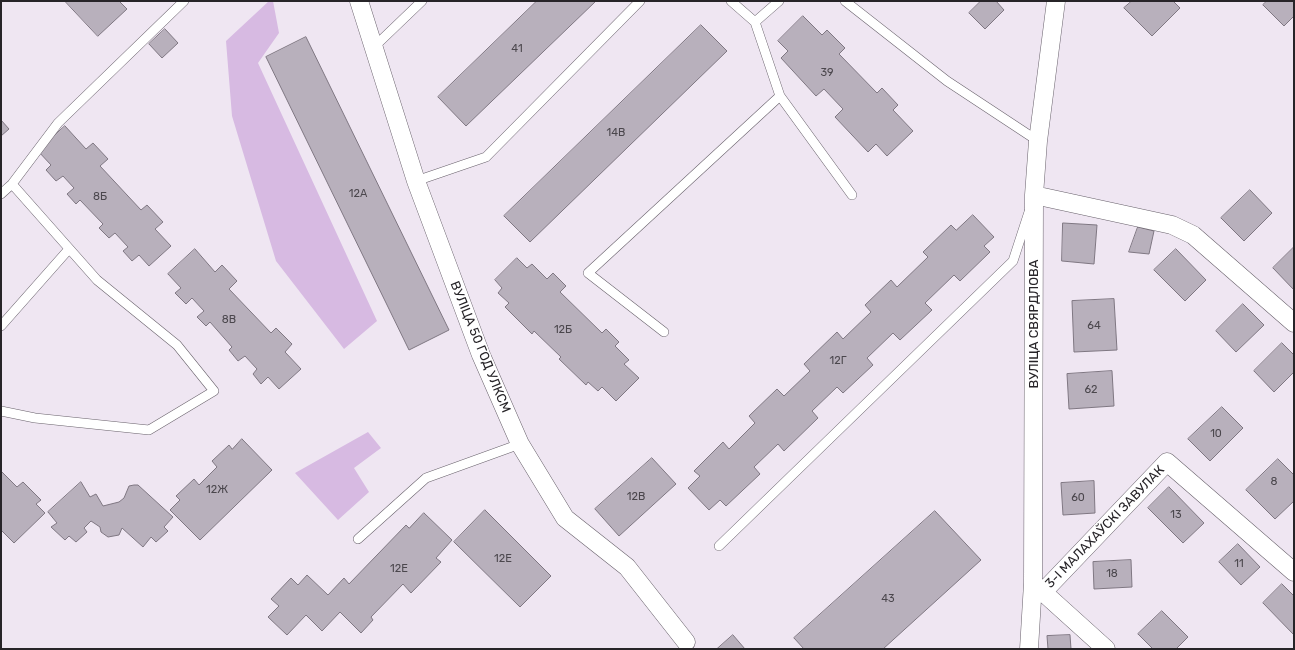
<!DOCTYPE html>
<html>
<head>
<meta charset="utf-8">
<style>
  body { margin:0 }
  #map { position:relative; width:1295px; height:650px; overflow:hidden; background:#efe6f2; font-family:Rubik,sans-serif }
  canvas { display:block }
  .frame { position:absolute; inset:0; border:2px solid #272428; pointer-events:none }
</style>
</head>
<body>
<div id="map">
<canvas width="1295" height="650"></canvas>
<div class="frame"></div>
</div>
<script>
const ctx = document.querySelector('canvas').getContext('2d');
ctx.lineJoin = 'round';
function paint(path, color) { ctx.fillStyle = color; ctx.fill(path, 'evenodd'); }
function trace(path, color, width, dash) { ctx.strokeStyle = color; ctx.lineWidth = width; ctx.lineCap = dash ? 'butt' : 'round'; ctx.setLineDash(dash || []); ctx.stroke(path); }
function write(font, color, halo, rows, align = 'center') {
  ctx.font = font + ' Rubik,sans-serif'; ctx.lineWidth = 3; ctx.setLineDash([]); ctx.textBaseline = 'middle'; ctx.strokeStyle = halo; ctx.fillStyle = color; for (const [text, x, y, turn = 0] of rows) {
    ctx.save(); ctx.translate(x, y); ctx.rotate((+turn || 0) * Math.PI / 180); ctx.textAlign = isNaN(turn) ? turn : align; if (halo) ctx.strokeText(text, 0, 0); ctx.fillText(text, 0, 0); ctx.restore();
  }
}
const green = new Path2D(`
  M 269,1 L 273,1 L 279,33 L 258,63 L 377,321 L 344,349 L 276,261 L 232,116 L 226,41 Z
  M 368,432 L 381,448 L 354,468 L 369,492 L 338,520 L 295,473 Z`);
const building = new Path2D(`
  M 65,1 L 119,1 L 127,9 L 98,36 Z
  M 537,1 L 596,1 L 466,126 L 438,97 Z
  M 981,1 L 996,1 L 1004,10 L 985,29 L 969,13 Z
  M 1132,1 L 1173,1 L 1180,8 L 1152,36 L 1124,8 Z
  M 1267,1 L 1294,1 L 1294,16 L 1284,26 L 1263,5 Z
  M 803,16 L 822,35 L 827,30 L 845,48 L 839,54 L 877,93 L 882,88 L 898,105 L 893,110 L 913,131 L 887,156 L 876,144 L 868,152 L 835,117 L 843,109 L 824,89 L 816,96 L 781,58 L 788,51 L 778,41 Z
  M 701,25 L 727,51 L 530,242 L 504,216 Z
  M 165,29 L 178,43 L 162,58 L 149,44 Z
  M 306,37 L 449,330 L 409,350 L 266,57 Z
  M 1,120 L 9,129 L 1,136 Z
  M 65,126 L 86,149 L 93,143 L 108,159 L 100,166 L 141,210 L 147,205 L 163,222 L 155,229 L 171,246 L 149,266 L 139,255 L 132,261 L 123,251 L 128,247 L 115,233 L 109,238 L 99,228 L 103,224 L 80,200 L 76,204 L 67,194 L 74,188 L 63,176 L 56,181 L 46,170 L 51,165 L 38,151 Z
  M 1250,190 L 1272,213 L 1244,241 L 1221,218 Z
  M 973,215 L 994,237 L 984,246 L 990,252 L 960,281 L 954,275 L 925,303 L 932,310 L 900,340 L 893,333 L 867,358 L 873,365 L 843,393 L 837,387 L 812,411 L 818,418 L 784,451 L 778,444 L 754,467 L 760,474 L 726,506 L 720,500 L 709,510 L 688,488 L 700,476 L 694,471 L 723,442 L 729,449 L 755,423 L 749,416 L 777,389 L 784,396 L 810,371 L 804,364 L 837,332 L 843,339 L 871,312 L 865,305 L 891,280 L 897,287 L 928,257 L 923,252 L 951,225 L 956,230 Z
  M 1063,223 L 1097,225 L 1094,264 L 1062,261 Z
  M 1138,227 L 1154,231 L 1149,254 L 1129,252 Z
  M 1294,247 L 1294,290 L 1273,268 Z
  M 195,249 L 215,272 L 222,265 L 237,281 L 229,289 L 271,333 L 276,328 L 292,344 L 285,352 L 301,369 L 279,389 L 268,377 L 261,384 L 253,374 L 257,369 L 245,356 L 238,361 L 229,350 L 232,347 L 210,322 L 206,326 L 197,317 L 204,311 L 192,298 L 186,304 L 175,293 L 181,288 L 168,274 Z
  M 1176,249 L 1206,280 L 1185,301 L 1154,270 Z
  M 517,258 L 527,268 L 532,264 L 547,279 L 553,273 L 566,286 L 560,292 L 602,333 L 606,329 L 619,342 L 615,346 L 629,360 L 624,364 L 639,378 L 616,401 L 602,387 L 598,391 L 588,382 L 586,385 L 559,359 L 561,357 L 534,331 L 532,334 L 505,307 L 509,303 L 498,293 L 502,288 L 495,280 Z
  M 1114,299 L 1117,350 L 1074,352 L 1072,301 Z
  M 1243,304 L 1264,325 L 1236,352 L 1216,331 Z
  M 1282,343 L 1294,355 L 1294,372 L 1274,392 L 1254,371 Z
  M 1112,371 L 1114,406 L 1069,409 L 1067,374 Z
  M 1222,407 L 1243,428 L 1210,461 L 1188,439 Z
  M 242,439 L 272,470 L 200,540 L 170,510 L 180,500 L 176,496 L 194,479 L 199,485 L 217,467 L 212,461 L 229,445 L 232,449 Z
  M 652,458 L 676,484 L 619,536 L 595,509 Z
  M 1278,459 L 1294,475 L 1294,501 L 1275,519 L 1246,490 Z
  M 1,471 L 17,487 L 23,482 L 41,500 L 36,504 L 45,513 L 14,543 L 1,530 Z
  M 1094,481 L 1095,513 L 1063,515 L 1061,483 Z
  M 81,482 L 90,497 L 96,494 L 103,506 L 119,502 L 124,498 L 129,486 L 134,485 L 138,485 L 173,517 L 164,527 L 168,531 L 156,542 L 151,537 L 143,547 L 122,528 L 119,535 L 108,537 L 101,532 L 100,527 L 91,521 L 84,528 L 87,532 L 76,542 L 69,536 L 65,540 L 51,527 L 57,523 L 48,512 Z
  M 1169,487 L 1204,523 L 1183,543 L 1148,508 Z
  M 485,510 L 551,576 L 520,607 L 454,542 Z
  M 935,511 L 981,560 L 883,649 L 804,649 L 794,638 Z
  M 424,513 L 452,540 L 436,558 L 441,562 L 411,593 L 403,584 L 371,617 L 373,620 L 361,633 L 340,612 L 322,631 L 306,615 L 287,635 L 268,617 L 279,606 L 271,599 L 291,578 L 298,585 L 307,575 L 328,595 L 344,578 L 349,584 L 406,525 L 409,528 Z
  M 1238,544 L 1260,567 L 1241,585 L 1219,562 Z
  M 1131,560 L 1132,587 L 1094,589 L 1093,562 Z
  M 1282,584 L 1294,596 L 1294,635 L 1263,603 Z
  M 1162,611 L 1188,637 L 1176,649 L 1153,649 L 1138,634 Z
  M 733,635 L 745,649 L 717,649 Z
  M 1070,635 L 1071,649 L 1048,649 L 1047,636 Z`);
const service = new Path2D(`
  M 731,1 L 755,22
  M 779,1 L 755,22 L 780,96 L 852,195
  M 845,1 L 947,81 L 1038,141
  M 374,47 L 422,1
  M 416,181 L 486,157 L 640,1
  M 1,194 L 12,184 L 58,123 L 184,1
  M 1,326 L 69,249
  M 664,332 L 588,273 L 780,96
  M 1,411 L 35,418 L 149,430 L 214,391 L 177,345 L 97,280 L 12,184
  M 358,539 L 426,478 L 520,444
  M 719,546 L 1013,261 L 1029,212`);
const minor = new Path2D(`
  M 359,1 L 416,181 L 481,355 L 520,444 L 565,518 L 627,567 L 686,642
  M 1034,195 L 1172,225 L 1193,235 L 1294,323
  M 1034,584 L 1106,649
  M 1043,592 L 1167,462 L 1294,572
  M 1029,649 L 1033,583 L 1034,195 L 1038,141 L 1056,1`);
const numberNames = [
  ["41",517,49],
  ["39",827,73],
  ["14В",616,133],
  ["12А",358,194],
  ["8Б",100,197],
  ["8В",229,320],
  ["64",1094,326],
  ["12Б",563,330],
  ["12Г",838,361],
  ["62",1091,390],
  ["10",1216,434],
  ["8",1274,482],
  ["12Ж",217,490],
  ["12В",636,497],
  ["60",1078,498],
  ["13",1176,515],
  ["12Е",503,559],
  ["11",1239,564],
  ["12Е",399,569],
  ["18",1112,574],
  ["43",888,599]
];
const streetNames = [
  ["ВУЛІЦА СВЯРДЛОВА",1034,324,-90],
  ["ВУЛІЦА 50 ГОД УЛКСМ",480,347,68],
  ["3-І МАЛАХАЎСКІ ЗАВУЛАК",1105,527,-46]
];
paint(green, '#d7bae2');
paint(building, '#b8b0bc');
trace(building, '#7f7782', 1);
trace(service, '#68616b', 10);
trace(minor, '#68616b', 19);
trace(service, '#fff', 9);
trace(minor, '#fff', 18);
write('11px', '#4b474d', null, numberNames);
write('13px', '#272428', '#fff', streetNames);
</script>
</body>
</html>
